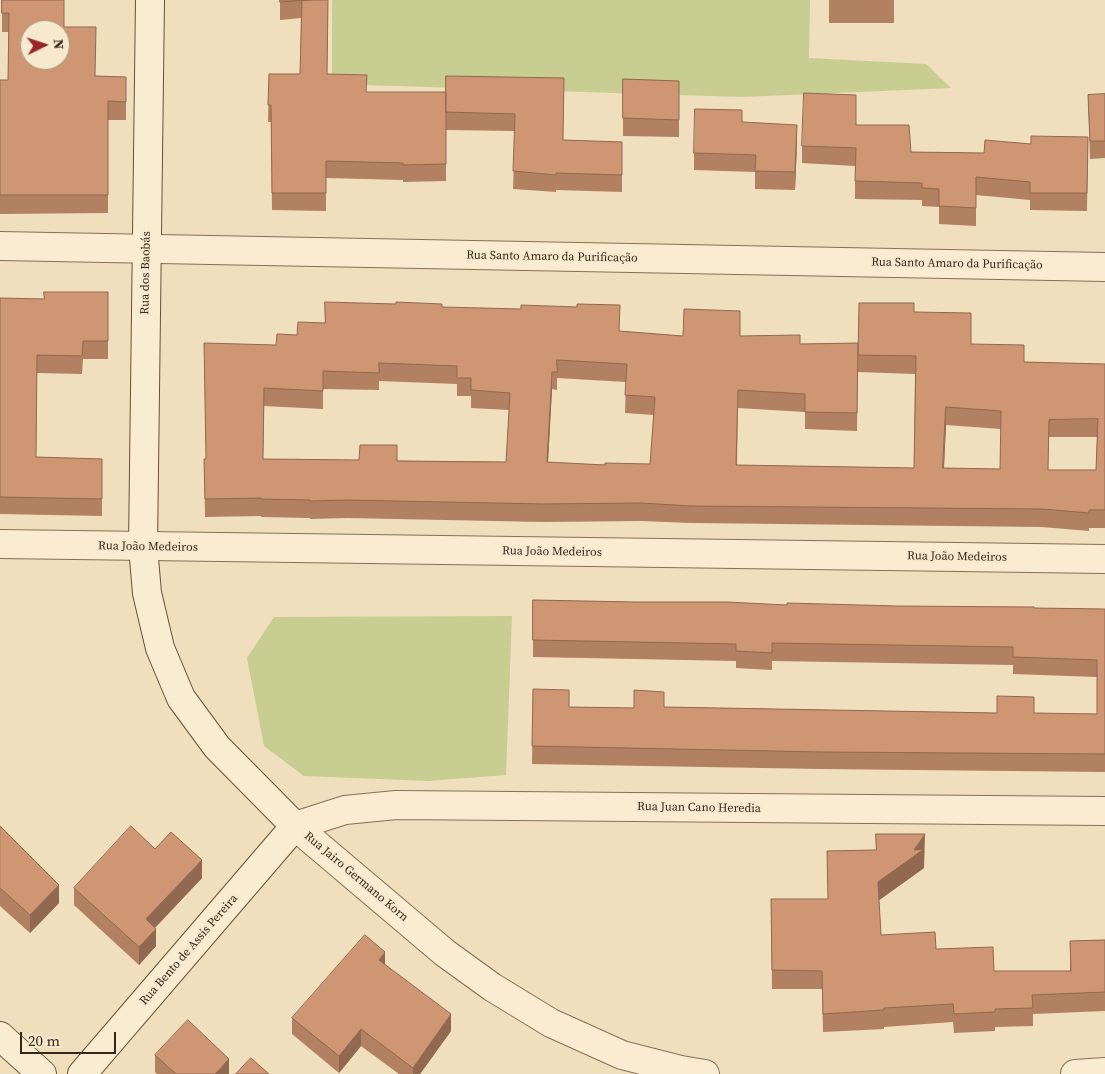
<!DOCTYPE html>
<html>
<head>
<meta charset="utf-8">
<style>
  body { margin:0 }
  #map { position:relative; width:1105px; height:1074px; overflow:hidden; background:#efdfbd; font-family:"Source Serif 4",serif }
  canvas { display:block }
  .north { position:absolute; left:20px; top:20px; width:50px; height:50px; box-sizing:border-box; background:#f6e9cd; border:1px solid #a99b86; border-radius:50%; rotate:86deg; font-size:14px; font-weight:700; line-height:20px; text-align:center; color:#36271b }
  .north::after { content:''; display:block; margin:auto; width:18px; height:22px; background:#982529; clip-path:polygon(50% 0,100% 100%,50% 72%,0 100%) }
  .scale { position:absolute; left:20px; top:1032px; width:96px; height:22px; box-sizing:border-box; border:2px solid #36271b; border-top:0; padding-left:6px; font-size:15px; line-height:18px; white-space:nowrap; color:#36271b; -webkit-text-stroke:4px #f6e9cd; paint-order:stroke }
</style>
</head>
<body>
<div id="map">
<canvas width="1105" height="1074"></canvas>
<div class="north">N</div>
<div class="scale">20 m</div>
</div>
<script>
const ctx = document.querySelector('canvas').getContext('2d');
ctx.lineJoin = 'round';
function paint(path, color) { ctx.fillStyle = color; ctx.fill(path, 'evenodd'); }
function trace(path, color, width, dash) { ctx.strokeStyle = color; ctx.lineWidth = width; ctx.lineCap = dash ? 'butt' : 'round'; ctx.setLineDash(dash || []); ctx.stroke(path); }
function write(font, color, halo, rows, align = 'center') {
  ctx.font = font + ' "Source Serif 4",serif'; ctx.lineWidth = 4.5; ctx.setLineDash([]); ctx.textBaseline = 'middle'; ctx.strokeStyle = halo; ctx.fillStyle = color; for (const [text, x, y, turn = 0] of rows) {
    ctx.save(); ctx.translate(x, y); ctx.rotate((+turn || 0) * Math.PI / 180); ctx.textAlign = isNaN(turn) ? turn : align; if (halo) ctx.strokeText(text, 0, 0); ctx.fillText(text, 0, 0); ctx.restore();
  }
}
const green = new Path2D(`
  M 332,0 L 810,0 L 809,58 L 926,64 L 951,88 L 742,97 L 332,84 Z
  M 512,616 L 506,775 L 428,781 L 304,776 L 264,746 L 247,658 L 274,617 Z`);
const street = new Path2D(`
  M 0,246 L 1105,267
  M 0,544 L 1105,559
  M 295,826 L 345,810 L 396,805 L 1105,811
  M 295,826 L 445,953 L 492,987 L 551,1023 L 622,1055 L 681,1070 L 705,1074
  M 1075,1074 L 1105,1072`);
const secondary = new Path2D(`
  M 0,1036 L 42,1074
  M 82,1074 L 295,826 L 217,747 L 181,698 L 160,648 L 147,593 L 143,547 L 150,0`);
const wall = new Path2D(`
  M 2,0 L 64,27 L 95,76 L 126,77 L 126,120 L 108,120 L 108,213 L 0,214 L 0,80 L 8,80 L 9,32 L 2,32 Z
  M 280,0 L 328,0 L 327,74 L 367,92 L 446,92 L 446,181 L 403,182 L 403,180 L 326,178 L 326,211 L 272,210 L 271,122 L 268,122 L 269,74 L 300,74 L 301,18 L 280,20 Z
  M 829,0 L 894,0 L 894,23 L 829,23 Z
  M 446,76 L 563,140 L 622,142 L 622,192 L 556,190 L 556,192 L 513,189 L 515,131 L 446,130 Z
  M 623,79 L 679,81 L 679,137 L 623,136 Z
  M 1105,94 L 1105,158 L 1090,159 L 1088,95 Z
  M 742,122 L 797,142 L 795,190 L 755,189 L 755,172 L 694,170 L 694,153 Z
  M 856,125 L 911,152 L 984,153 L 1031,144 L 1088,137 L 1087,211 L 1030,210 L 1030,200 L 976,195 L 976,226 L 939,224 L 939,207 L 922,206 L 922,200 L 855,199 L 855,166 L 802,163 L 802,146 Z
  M 108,292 L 108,359 L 83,359 L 82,374 L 37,373 L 36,457 L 102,459 L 102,516 L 0,514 L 0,298 L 44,299 Z
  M 442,307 L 620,331 L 683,336 L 740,336 L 800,344 L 858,343 L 914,312 L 971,344 L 1024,362 L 1105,364 L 1105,528 L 1089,528 L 1089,531 L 1042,527 L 691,523 L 641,521 L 543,522 L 347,518 L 310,519 L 310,518 L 261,517 L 261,516 L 205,517 L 204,459 L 206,459 L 276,345 L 297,335 L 325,323 ZM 858,369 L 858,372 L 915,374 L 914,468 L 737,465 L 738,408 L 805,412 L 805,429 L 857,431 ZM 557,378 L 626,382 L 625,413 L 654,415 L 650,464 L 605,465 L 548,462 L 552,389 L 557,390 ZM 379,381 L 457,384 L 457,396 L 471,396 L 471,408 L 509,410 L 506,462 L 263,459 L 264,406 L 323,409 L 323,389 L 379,390 ZM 946,425 L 1001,429 L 1000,469 L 944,468 ZM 1049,437 L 1097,437 L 1096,470 L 1048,470 Z
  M 533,600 L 787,605 L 1105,609 L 1105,772 L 821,769 L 532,764 L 533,689 L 569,707 L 634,708 L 664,707 L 997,713 L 1097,714 L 1097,677 L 1013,674 L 1013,665 L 772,661 L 772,670 L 736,668 L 736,661 L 533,657 Z
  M 0,826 L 59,903 L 30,933 L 0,906 Z
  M 876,834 L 925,852 L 924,853 L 924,868 L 879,900 L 881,935 L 936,949 L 994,971 L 1070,971 L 1070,941 L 1105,940 L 1105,1011 L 1033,1014 L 1033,1026 L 995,1027 L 995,1031 L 954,1033 L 953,1022 L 884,1027 L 884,1029 L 823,1032 L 822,989 L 772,989 L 771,899 L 828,899 L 827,851 L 876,850 Z
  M 155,849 L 202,878 L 155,928 L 156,946 L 139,965 L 74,905 L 74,888 Z
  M 385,964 L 451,1031 L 420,1074 L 399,1074 L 361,1046 L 339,1073 L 292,1034 L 292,1018 Z
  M 155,1055 L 229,1074 L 157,1074 L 155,1072 Z`);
const shadedWall = new Path2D(`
  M 797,125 L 797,142 L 795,190 L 795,172 Z
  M 552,372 L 552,389 L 547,480 L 547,462 Z
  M 946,407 L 946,425 L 943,486 L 943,468 Z
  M 925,834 L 924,868 L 878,901 L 878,882 L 914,850 Z
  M 202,860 L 202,878 L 146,937 L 146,919 Z
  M 59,885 L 59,903 L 30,933 L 30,915 Z
  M 156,929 L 156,946 L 139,965 L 139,947 Z
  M 385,952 L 385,968 L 379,960 Z
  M 451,1014 L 451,1031 L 420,1074 L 413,1074 L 413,1068 Z
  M 361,1029 L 361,1046 L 339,1073 L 339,1056 Z
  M 229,1059 L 229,1074 L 215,1074 Z`);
const building = new Path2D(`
  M 2,0 L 64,0 L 64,27 L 96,27 L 95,76 L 126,77 L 126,102 L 108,101 L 108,195 L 0,195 L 0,80 L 8,80 L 9,13 L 2,13 ZM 30,30 L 60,30 L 60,60 L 30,60 Z
  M 280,0 L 306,0 L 280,2 Z
  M 313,0 L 328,0 L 327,74 L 367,75 L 366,92 L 446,92 L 446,164 L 403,165 L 403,163 L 326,161 L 326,193 L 272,193 L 271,105 L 268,105 L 269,74 L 300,74 L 302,1 Z
  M 446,76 L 564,78 L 563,140 L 622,142 L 622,175 L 556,173 L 556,175 L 513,171 L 515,114 L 446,112 Z
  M 623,79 L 679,81 L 679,120 L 623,118 Z
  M 804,93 L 856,95 L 856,125 L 909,125 L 911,152 L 984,153 L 985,140 L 1031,144 L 1031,136 L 1088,137 L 1087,193 L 1030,193 L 1030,182 L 976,177 L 976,208 L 939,206 L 939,189 L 922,188 L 922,183 L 855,181 L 856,148 L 802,146 Z
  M 1105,94 L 1105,141 L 1090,141 L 1088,95 Z
  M 695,109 L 742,110 L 742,122 L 797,125 L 795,172 L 755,171 L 756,155 L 694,153 Z
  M 44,292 L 108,292 L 108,341 L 83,341 L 82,356 L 37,355 L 36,457 L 102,459 L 102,499 L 0,497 L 0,298 L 44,299 Z
  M 325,302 L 396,304 L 396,302 L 442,304 L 442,307 L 521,309 L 521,305 L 577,307 L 577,304 L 620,305 L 619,331 L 683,336 L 684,309 L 740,311 L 740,336 L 800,335 L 800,344 L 858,343 L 857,413 L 805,412 L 805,394 L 738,390 L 736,465 L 914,468 L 916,356 L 858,355 L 859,303 L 914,303 L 914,312 L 971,313 L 971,344 L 1024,345 L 1024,362 L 1105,364 L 1105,510 L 1089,510 L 1089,513 L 1042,509 L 691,506 L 641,503 L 543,504 L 347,500 L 310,501 L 310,500 L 261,499 L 261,498 L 205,499 L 204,459 L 206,459 L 204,343 L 276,345 L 277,334 L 297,335 L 298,322 L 325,323 ZM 557,360 L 627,364 L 625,395 L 655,397 L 650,464 L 605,463 L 605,465 L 547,462 L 552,372 L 557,372 ZM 379,363 L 457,366 L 457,378 L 471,378 L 471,390 L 510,393 L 506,462 L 397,461 L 397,445 L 360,445 L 359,460 L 263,459 L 264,388 L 323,391 L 323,371 L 379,373 ZM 946,407 L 1001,411 L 1000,469 L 943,468 ZM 1098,419 L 1096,470 L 1048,470 L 1049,420 Z
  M 533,600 L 635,602 L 727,602 L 787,605 L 787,603 L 897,606 L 1034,607 L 1034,608 L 1105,609 L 1105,754 L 821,752 L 532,746 L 533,689 L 569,690 L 569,707 L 634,708 L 634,690 L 664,692 L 664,707 L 997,713 L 997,696 L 1034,697 L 1034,713 L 1097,714 L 1097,660 L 1013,657 L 1013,647 L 772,643 L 772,653 L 736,651 L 736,644 L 533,640 Z
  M 0,826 L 59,885 L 30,915 L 0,888 Z
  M 131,826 L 155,849 L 171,832 L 202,860 L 146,919 L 156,929 L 139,947 L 74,888 Z
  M 876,834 L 925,834 L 914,850 L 924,849 L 878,882 L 881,935 L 935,932 L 936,949 L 993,947 L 994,971 L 1071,971 L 1070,941 L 1105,940 L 1105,992 L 1032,995 L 1033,1008 L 995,1009 L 995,1012 L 954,1014 L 953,1004 L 884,1008 L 884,1010 L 823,1014 L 822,971 L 772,970 L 771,899 L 828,899 L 827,851 L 876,850 Z
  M 365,935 L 385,952 L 379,960 L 451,1014 L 413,1068 L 361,1029 L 339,1056 L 292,1018 Z
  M 188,1020 L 229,1059 L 215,1074 L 176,1074 L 155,1055 Z
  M 251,1058 L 269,1074 L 236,1074 Z`);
const streetNames = [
  ["Rua Santo Amaro da Purificação",552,257,1],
  ["Rua Santo Amaro da Purificação",957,264,1],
  ["Rua dos Baobás",146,273,-89],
  ["Rua João Medeiros",148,547,1],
  ["Rua João Medeiros",552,552,1],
  ["Rua João Medeiros",957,557,1],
  ["Rua Juan Cano Heredia",699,808,1],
  ["Rua Jairo Germano Korn",356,877,40],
  ["Rua Bento de Assis Pereira",189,950,-49]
];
paint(green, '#c8cd92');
trace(street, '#876f56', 30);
trace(secondary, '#69503a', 30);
trace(street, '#faecd1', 28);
trace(secondary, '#faecd1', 28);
paint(wall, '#b18162');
paint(shadedWall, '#906950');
paint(building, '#ce9672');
trace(building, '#906950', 1);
write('12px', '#36271b', '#f6e9cd', streetNames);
</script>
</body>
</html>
